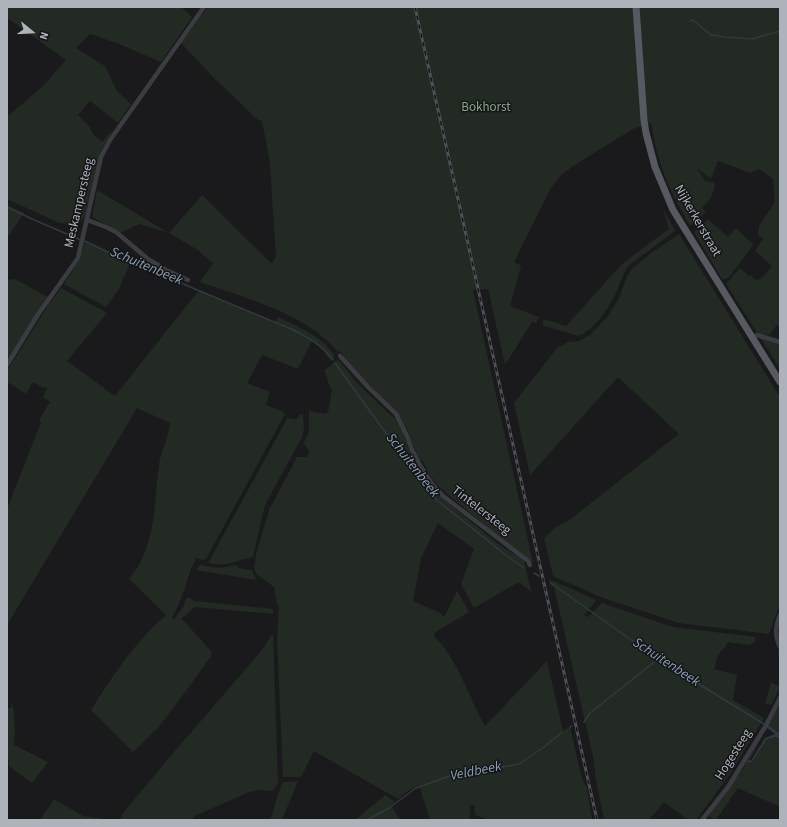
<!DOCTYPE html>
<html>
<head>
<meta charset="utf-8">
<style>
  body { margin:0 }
  #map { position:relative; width:787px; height:827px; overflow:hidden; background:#1a1a1c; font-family:"Source Sans 3",sans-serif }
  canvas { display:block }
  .frame { position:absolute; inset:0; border:8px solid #adb2bb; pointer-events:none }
  .north { position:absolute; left:12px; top:12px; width:40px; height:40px; -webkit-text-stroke:3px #151517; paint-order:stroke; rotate:108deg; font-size:11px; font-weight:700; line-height:16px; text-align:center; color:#adb2bb }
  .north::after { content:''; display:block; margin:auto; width:14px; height:18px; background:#adb2bb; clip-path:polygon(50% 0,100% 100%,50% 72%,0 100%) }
</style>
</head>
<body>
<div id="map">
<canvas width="787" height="827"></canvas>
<div class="frame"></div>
<div class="north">N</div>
</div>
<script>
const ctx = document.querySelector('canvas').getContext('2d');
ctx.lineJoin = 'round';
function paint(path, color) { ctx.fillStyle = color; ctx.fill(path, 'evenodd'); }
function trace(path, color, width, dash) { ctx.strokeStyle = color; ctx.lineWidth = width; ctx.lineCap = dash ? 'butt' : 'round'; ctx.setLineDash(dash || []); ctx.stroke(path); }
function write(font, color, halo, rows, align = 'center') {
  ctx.font = font + ' "Source Sans 3",sans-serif'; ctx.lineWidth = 3; ctx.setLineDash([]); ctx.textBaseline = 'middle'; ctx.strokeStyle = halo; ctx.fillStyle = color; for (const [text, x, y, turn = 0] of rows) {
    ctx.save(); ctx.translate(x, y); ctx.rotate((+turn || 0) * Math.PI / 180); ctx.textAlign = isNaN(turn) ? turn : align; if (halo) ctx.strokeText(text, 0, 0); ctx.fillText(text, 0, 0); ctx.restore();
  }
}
const green = new Path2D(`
  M 7,7 L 181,7 L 192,17 L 161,62 L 119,44 L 90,34 L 76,48 L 105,66 L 117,91 L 131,104 L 118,123 L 90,101 L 78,115 L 90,127 L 93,134 L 102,142 L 114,128 L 101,151 L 85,216 C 79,227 67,224 57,222 L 7,199 L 7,117 L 42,87 L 66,60 L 7,18 Z
  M 208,7 L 780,7 L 780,325 L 776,326 L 769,335 L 758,334 L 726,284 L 740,268 L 749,276 L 751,275 L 756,280 L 762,278 L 772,266 L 755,251 L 763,239 L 758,235 L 759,226 L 775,202 L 773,179 L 759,169 L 750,173 L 718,161 L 711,179 L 697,168 L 705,181 L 714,183 L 715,186 L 711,198 L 702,208 L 706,212 L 690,226 C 678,205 666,183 659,159 C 655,147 654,135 651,123 L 633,129 L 573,166 L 560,176 L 551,188 L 514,262 L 520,265 L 521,267 L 510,306 L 539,317 L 536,323 L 532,322 L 505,365 L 488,289 L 473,290 L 533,563 L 511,547 L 439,487 L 431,477 L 422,460 L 420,460 L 414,448 L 407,429 L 399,417 L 342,357 L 343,355 L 341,351 L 339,353 C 308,314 245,298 200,282 L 213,263 L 196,249 L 169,233 L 139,224 L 121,233 L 92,217 L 97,190 L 169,233 L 202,195 L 272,264 L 276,255 L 272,197 L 270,163 L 262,121 L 258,120 L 213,77 L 181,43 Z
  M 7,205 L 24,213 L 7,238 Z
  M 663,208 L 675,231 L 628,266 C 622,275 620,285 615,295 C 608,309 594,331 578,336 L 542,325 L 544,319 L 566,326 L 620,266 L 636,253 L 669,229 Z
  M 708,219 L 728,237 L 736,228 L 752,243 L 753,245 L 730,276 L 726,279 L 722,279 L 694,232 Z
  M 679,234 L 780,397 L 780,604 L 769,634 L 679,623 L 603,598 L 553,576 L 544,538 L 556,527 L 568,521 L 679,434 L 618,377 L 530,475 L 514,403 L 557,348 L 568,342 L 579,341 L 590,335 L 608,316 L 620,296 L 627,276 L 632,269 L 650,254 Z
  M 85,242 L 131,261 L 119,289 L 106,307 L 64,284 L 80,259 Z
  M 15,279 L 48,297 L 7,362 L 7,280 Z
  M 61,288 L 107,313 L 67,361 L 115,396 L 199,290 L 275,323 L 278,317 C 299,327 322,336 335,356 L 330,360 L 323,350 L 312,341 L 298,369 L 262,355 L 247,383 L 270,392 L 266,405 L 282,411 L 285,414 L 206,559 L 202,560 L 196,558 C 186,577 184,599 172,617 L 174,619 L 183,607 L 187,597 L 195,601 L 273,609 L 273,614 L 195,607 L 182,618 L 182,619 L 212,652 L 211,656 L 189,687 L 158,728 L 133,752 L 91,710 C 113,675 135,642 166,615 L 129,579 C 158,545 153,500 160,459 C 163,446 169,436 170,423 L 137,408 L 7,625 L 7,509 L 41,422 L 39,420 L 50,402 L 43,397 L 47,388 L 42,387 L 33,382 L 26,394 L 7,382 L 7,371 L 49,304 Z
  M 760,337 L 780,343 L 780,369 Z
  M 337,360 L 340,361 L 355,381 L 396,420 L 402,430 L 414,464 L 433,491 L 501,546 L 524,560 L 531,592 L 519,582 L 474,608 L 461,584 L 474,549 L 438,523 L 421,558 L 413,601 L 440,613 L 444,617 L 457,591 L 458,592 L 469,612 L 434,633 L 434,636 C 459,661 468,696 485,726 L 547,661 L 563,731 L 570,726 L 579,767 L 583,781 L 587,788 L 592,820 L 489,820 L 475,815 L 474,805 L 470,805 L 470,820 L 430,820 L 419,785 L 406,792 L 398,799 L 314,751 L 301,777 L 283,777 L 277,639 L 279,605 L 277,605 L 274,587 L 256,574 L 254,567 L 257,550 L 269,510 L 297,457 L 306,457 L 310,452 L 305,445 L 303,444 L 309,432 L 309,411 L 326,414 L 328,412 L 332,389 C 326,384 329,376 324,371 Z
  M 300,414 L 303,415 L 304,429 L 302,437 L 265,505 L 253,557 C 236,560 226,568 208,563 L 287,419 L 288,418 L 297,419 Z
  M 200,565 L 219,568 L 237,565 L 238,568 L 252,570 L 256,580 L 196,570 Z
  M 549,579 L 596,600 L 596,601 L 584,615 L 588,617 L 602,603 L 673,627 L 756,637 L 754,643 L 748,645 L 728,642 C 725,648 721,650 718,656 C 716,660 716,665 714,669 L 733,674 L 737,674 L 733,700 L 764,718 L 728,777 L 696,820 L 688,820 L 664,802 L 649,820 L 604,820 L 596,780 L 593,756 L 554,587 L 550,585 Z
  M 273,633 L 278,783 L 273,791 L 259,790 L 249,792 L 197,815 L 190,820 L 120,820 L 123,813 L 162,766 L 262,650 Z
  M 771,682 L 780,687 L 771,705 L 765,704 Z
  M 780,702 L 780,734 L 768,725 Z
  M 13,704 L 15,729 L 14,745 L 48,762 L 32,783 L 9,766 L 9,759 L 7,758 L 7,708 L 11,708 Z
  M 776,737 L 780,739 L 780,807 L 738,788 L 716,820 L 708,816 L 748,762 L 752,762 L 767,739 Z
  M 298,781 L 282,820 L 270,820 C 275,807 277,794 283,782 Z
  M 385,795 L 395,802 L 391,805 L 400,820 L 355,820 Z
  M 54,799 L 83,816 L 111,820 L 40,820 Z`);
const water = new Path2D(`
  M 768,725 L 780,734 L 780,739 L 776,737 L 767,739 L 752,762 L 748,762 L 744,767 L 763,735 L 749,760 L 751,761 L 765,738 L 775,734 L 766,727 Z`);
const stream = new Path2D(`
  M 690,21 L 693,20 L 712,36 L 714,35 L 724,37 L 752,39 L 780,31
  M 7,207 L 32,219 L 81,240
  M 85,241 L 116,256 L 291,329 C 308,337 322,345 333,360
  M 335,363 L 425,487 L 438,501 L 507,556 L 524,568
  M 534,573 L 539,576
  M 551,583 L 658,659 L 764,724
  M 584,722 L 590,713 L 658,659
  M 570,728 L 571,726
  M 367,820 L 389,808 L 416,788 L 444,778 L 464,771 L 491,767 L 503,767 L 519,764 L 544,747 L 561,733`);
const minor = new Path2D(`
  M 87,220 L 106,227 L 116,232 L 148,259 L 166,270 L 188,280
  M 753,337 L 757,335 L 780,342
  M 340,356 L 368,387 L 396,414 L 407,436 L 412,450 L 421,467 L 432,484 L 443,496 L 528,561 L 530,565
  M 7,365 L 37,316 L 78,258 L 101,157 L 110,140 L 204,7
  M 780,615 C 775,626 775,637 780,647
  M 702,820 L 728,787 L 765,727 L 780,698`);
const primary = new Path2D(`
  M 636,7 L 644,120 L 646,133 L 655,167 L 673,210 L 780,382`);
const rail = new Path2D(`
  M 415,7 L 597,820`);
const parkNames = [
  ["Bokhorst",486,108]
];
const streetNames = [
  ["Meskampersteeg",80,203,-77],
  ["Nijkerkerstraat",697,221,60],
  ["Tintelersteeg",481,511,38],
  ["Hogesteeg",734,755,-58]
];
const waterNames = [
  ["Schuitenbeek",146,267,23],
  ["Schuitenbeek",412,466,52],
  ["Schuitenbeek",666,663,33],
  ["Veldbeek",476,772,-11]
];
paint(green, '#222a23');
paint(water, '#303940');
trace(stream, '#303940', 1.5);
trace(minor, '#3b3c41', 4.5);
trace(primary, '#575960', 7);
trace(rail, '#4e5056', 3);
trace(rail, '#151517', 1.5, [4.5]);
write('13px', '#86a588', '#151517', parkNames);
write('13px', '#adb2bb', '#151517', streetNames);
write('italic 14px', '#879fb3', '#151517', waterNames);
</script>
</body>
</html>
